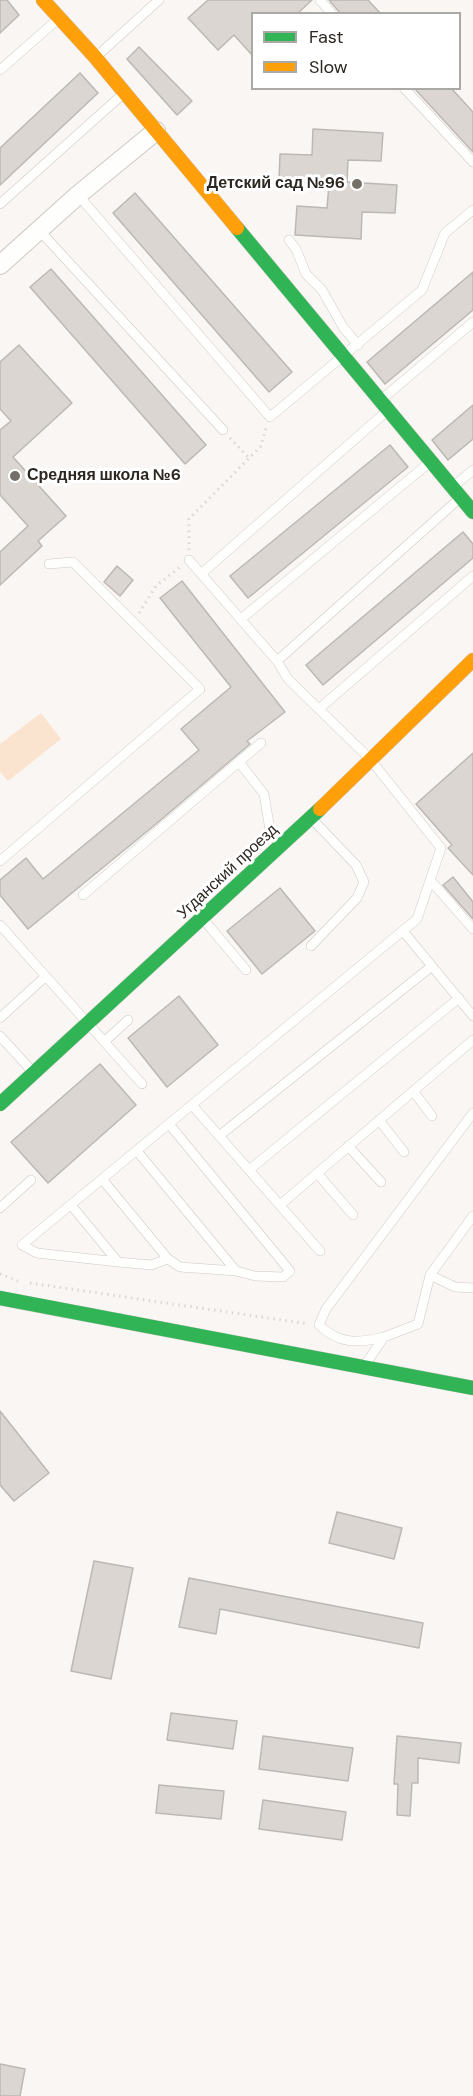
<!DOCTYPE html>
<html>
<head>
<meta charset="utf-8">
<style>
  body { margin:0 }
  #map { position:relative; width:473px; height:2096px; overflow:hidden; background:#faf6f3; font-family:"DM Sans",sans-serif }
  canvas { display:block }
  .legend { position:absolute; left:251px; top:12px; width:210px; height:78px; box-sizing:border-box; background:#fff; border:2px solid #aba9a6; margin:0; padding:8px 10px; list-style:none; font-size:18px; color:#2d2721 }
  .legend li { display:flex; align-items:center; gap:12px; height:30px }
  .legend b { width:30px; border:2px solid #aba9a6 }
</style>
</head>
<body>
<div id="map">
<canvas width="473" height="2096"></canvas>
<ul class="legend">
<li><b style="height:8px;background:#30b455"></b>Fast</li>
<li><b style="height:8px;background:#ff9f0a"></b>Slow</li>
</ul>
</div>
<script>
const ctx = document.querySelector('canvas').getContext('2d');
ctx.lineJoin = 'round';
function paint(path, color) { ctx.fillStyle = color; ctx.fill(path, 'evenodd'); }
function trace(path, color, width, dash) { ctx.strokeStyle = color; ctx.lineWidth = width; ctx.lineCap = dash ? 'butt' : 'round'; ctx.setLineDash(dash || []); ctx.stroke(path); }
function write(font, color, halo, rows, align = 'center') {
  ctx.font = font + ' "DM Sans",sans-serif'; ctx.lineWidth = 6; ctx.setLineDash([]); ctx.textBaseline = 'middle'; ctx.strokeStyle = halo; ctx.fillStyle = color; for (const [text, x, y, turn = 0] of rows) {
    ctx.save(); ctx.translate(x, y); ctx.rotate((+turn || 0) * Math.PI / 180); ctx.textAlign = isNaN(turn) ? turn : align; if (halo) ctx.strokeText(text, 0, 0); ctx.fillText(text, 0, 0); ctx.restore();
  }
}
const green = new Path2D(`
  M 41,713 L 61,739 L 8,781 L 0,772 L 0,744 Z`);
const building = new Path2D(`
  M 0,0 L 7,0 L 19,15 L 0,33 Z
  M 208,0 L 312,0 L 297,14 L 252,14 L 252,55 L 234,35 L 218,50 L 188,18 Z
  M 329,0 L 368,0 L 381,14 L 341,14 Z
  M 139,47 L 192,101 L 177,115 L 127,59 Z
  M 80,73 L 98,93 L 0,185 L 0,148 Z
  M 414,88 L 451,88 L 473,112 L 473,152 Z
  M 313,129 L 383,133 L 381,161 L 348,160 L 347,182 L 397,185 L 395,213 L 362,212 L 361,239 L 295,235 L 297,206 L 327,208 L 329,184 L 279,181 L 280,154 L 312,155 Z
  M 135,193 L 292,372 L 269,392 L 113,213 Z
  M 51,269 L 206,445 L 185,464 L 30,287 Z
  M 473,272 L 473,310 L 385,384 L 367,362 Z
  M 19,345 L 72,403 L 13,457 L 66,516 L 38,541 L 42,546 L 0,585 L 0,552 L 28,526 L 0,495 L 0,430 L 11,421 L 0,409 L 0,362 Z
  M 473,405 L 473,439 L 448,460 L 432,440 Z
  M 390,445 L 408,467 L 248,598 L 230,576 Z
  M 463,532 L 473,544 L 473,558 L 323,685 L 306,665 Z
  M 117,566 L 133,580 L 120,596 L 104,582 Z
  M 182,581 L 285,712 L 247,741 L 250,744 L 156,824 L 28,929 L 0,895 L 0,880 L 26,858 L 43,879 L 199,750 L 181,729 L 231,687 L 160,598 Z
  M 473,753 L 473,875 L 448,848 L 452,845 L 416,804 Z
  M 453,877 L 473,902 L 473,919 L 443,885 Z
  M 280,888 L 315,931 L 262,974 L 227,931 Z
  M 179,996 L 218,1045 L 167,1087 L 128,1038 Z
  M 100,1064 L 136,1105 L 48,1183 L 11,1142 Z
  M 0,1411 L 49,1473 L 14,1501 L 0,1485 Z
  M 337,1512 L 402,1528 L 394,1559 L 329,1543 Z
  M 94,1561 L 133,1568 L 111,1679 L 71,1671 Z
  M 189,1578 L 423,1623 L 419,1648 L 220,1609 L 216,1634 L 179,1627 Z
  M 171,1713 L 237,1721 L 233,1749 L 167,1740 Z
  M 263,1736 L 353,1748 L 348,1781 L 259,1769 Z
  M 397,1736 L 461,1743 L 459,1763 L 418,1758 L 418,1783 L 412,1783 L 410,1816 L 397,1815 L 398,1784 L 394,1784 Z
  M 159,1785 L 224,1791 L 221,1819 L 156,1813 Z
  M 263,1800 L 346,1812 L 342,1840 L 259,1829 Z
  M 0,2064 L 25,2069 L 20,2096 L 0,2096 Z`);
const path = new Path2D(`
  M 230,438 L 249,458
  M 189,550 L 189,519 L 261,446 L 266,428
  M 139,613 L 156,586 L 180,567
  M 0,1274 L 18,1281
  M 30,1283 L 309,1324`);
const lane = new Path2D(`
  M 320,0 L 332,14
  M 97,56 L 159,0
  M 0,70 L 58,19
  M 404,88 L 473,162
  M 78,195 L 270,417 L 422,290 L 445,233 L 473,210
  M 0,204 L 123,94
  M 39,230 L 223,430
  M 289,240 L 296,249 L 306,274 L 322,290 L 343,327 L 358,345
  M 381,400 L 473,322
  M 454,486 L 473,470
  M 201,574 L 387,411
  M 241,619 L 430,462
  M 277,661 L 460,498
  M 320,708 L 473,576
  M 239,762 L 264,794 L 270,830 L 284,844
  M 0,861 L 200,689 L 73,562 L 49,564
  M 431,881 L 473,929
  M 83,895 L 261,743
  M 204,920 L 246,970
  M 0,925 L 142,1084
  M 403,931 L 473,1016
  M 311,946 L 357,898 L 364,882 L 356,865 L 312,819
  M 0,1018 L 46,976
  M 0,1036 L 33,1072
  M 105,1041 L 128,1020
  M 413,1091 L 432,1116
  M 192,1105 L 320,1251
  M 379,1120 L 404,1152
  M 219,1136 L 432,966
  M 348,1146 L 381,1182
  M 137,1151 L 236,1271 L 255,1276 L 283,1277 L 290,1271 L 169,1124
  M 249,1170 L 459,998
  M 317,1173 L 353,1215
  M 102,1179 L 168,1259 L 180,1267 L 236,1271
  M 71,1205 L 118,1262 L 151,1265 L 168,1259
  M 280,1205 L 473,1040
  M 0,1208 L 31,1180
  M 118,1262 L 37,1253 L 22,1245 L 417,919 L 441,848 L 370,759 L 288,679 L 277,661 L 189,560
  M 430,1275 L 455,1287 L 473,1288
  M 384,1337 C 358,1343 340,1345 319,1325 L 326,1309 L 473,1113
  M 365,1365 L 384,1337 L 418,1324 L 430,1275 L 473,1216`);
const street = new Path2D(`
  M 0,265 L 78,195 L 156,131`);
const fast = new Path2D(`
  M 237,228 L 473,512
  M 0,1104 L 320,809
  M 0,1298 L 473,1388`);
const slow = new Path2D(`
  M 43,0 L 95,57 L 237,228
  M 320,809 L 473,660`);
const markers = [
  [357,184,6,"#756f6a"],
  [15,476,6,"#756f6a"]
];
const poiNames = [
  ["Детский сад №96",345,184],
  ["Средняя школа №6",27,476,"left"]
];
const streetNames = [
  ["Угданский проезд",228,872,-43]
];
paint(green, '#fae4cf');
paint(building, '#dbd6d1');
trace(building, '#bcb8b4', 1.5);
trace(lane, '#cec9c5', 10);
trace(street, '#cec9c5', 20);
trace(fast, '#cec9c5', 15);
trace(slow, '#cec9c5', 15);
trace(path, '#d9d8d7', 3, [1.5, 4.5]);
trace(lane, '#fefefd', 9);
trace(street, '#fefefd', 18);
trace(fast, '#30b455', 14);
trace(slow, '#ff9f0a', 14);
for (const [x, y, r, color] of markers) { const dot = new Path2D(); dot.arc(x, y, r, 0, 2 * Math.PI); ctx.fillStyle = color; ctx.fill(dot); trace(dot, '#fff', 2); }
write('bold 16px', '#2d2721', '#fff', poiNames, 'right');
write('16px', '#2d2721', '#fff', streetNames);
</script>
</body>
</html>
